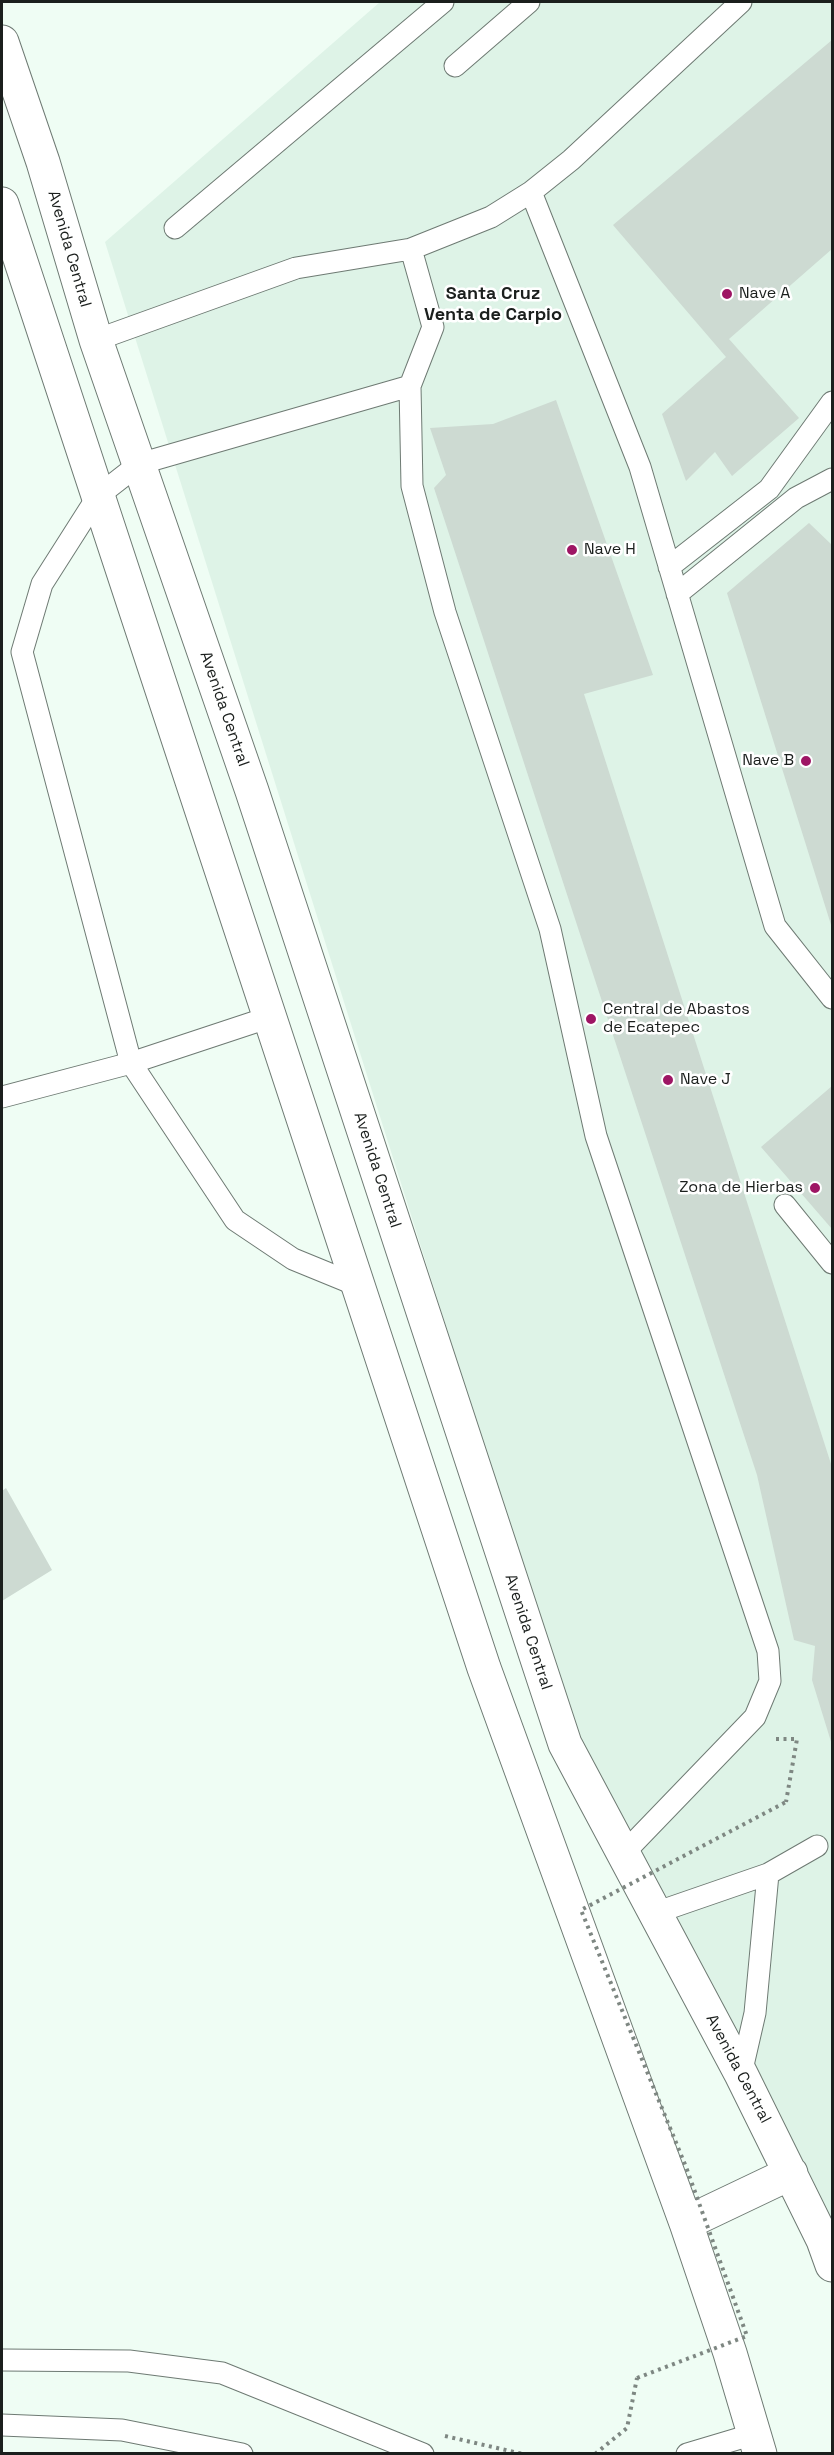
<!DOCTYPE html>
<html>
<head>
<meta charset="utf-8">
<style>
  body { margin:0 }
  #map { position:relative; width:834px; height:2455px; overflow:hidden; background:#effdf4; font-family:"Space Grotesk",sans-serif }
  canvas { display:block }
  .frame { position:absolute; inset:0; border:3px solid #1b1f1d; pointer-events:none }
</style>
</head>
<body>
<div id="map">
<canvas width="834" height="2455"></canvas>
<div class="frame"></div>
</div>
<script>
const ctx = document.querySelector('canvas').getContext('2d');
ctx.lineJoin = 'round';
function paint(path, color) { ctx.fillStyle = color; ctx.fill(path, 'evenodd'); }
function trace(path, color, width, dash) { ctx.strokeStyle = color; ctx.lineWidth = width; ctx.lineCap = dash ? 'butt' : 'round'; ctx.setLineDash(dash || []); ctx.stroke(path); }
function write(font, color, halo, rows, align = 'center') {
  ctx.font = font + ' "Space Grotesk",sans-serif'; ctx.lineWidth = 5; ctx.setLineDash([]); ctx.textBaseline = 'middle'; ctx.strokeStyle = halo; ctx.fillStyle = color; for (const [text, x, y, turn = 0] of rows) {
    ctx.save(); ctx.translate(x, y); ctx.rotate((+turn || 0) * Math.PI / 180); ctx.textAlign = isNaN(turn) ? turn : align; if (halo) ctx.strokeText(text, 0, 0); ctx.fillText(text, 0, 0); ctx.restore();
  }
}
const built = new Path2D(`
  M 380,2 L 832,2 L 832,2255 L 594,1797 L 105,242 Z`);
const building = new Path2D(`
  M 832,40 L 832,249 L 729,339 L 799,418 L 732,476 L 715,452 L 686,481 L 662,414 L 726,357 L 613,225 Z
  M 556,400 L 653,675 L 584,694 L 832,1467 L 832,1745 L 812,1680 L 815,1646 L 794,1640 L 757,1475 L 434,488 L 446,475 L 430,428 L 493,424 Z
  M 809,523 L 832,545 L 832,928 L 727,593 Z
  M 832,1086 L 832,1229 L 761,1147 Z
  M 6,1488 L 52,1570 L 2,1601 L 2,1491 Z`);
const path = new Path2D(`
  M 776,1739 L 797,1739 L 786,1802
  M 445,2436 L 523,2454
  M 595,2454 L 627,2428 L 637,2378`);
const service = new Path2D(`
  M 455,66 L 529,2
  M 531,192 L 640,467 L 775,926 L 832,998
  M 175,228 L 443,2
  M 411,249 L 433,327 L 410,386 L 412,486 L 445,612 L 550,929 L 596,1136 L 768,1651 L 770,1681 L 755,1717 L 622,1855
  M 96,340 L 296,268 L 411,249 L 491,217 L 531,192 L 571,160 L 741,2
  M 669,567 L 769,489 L 832,402
  M 677,594 L 796,498 L 832,479
  M 2,1097 L 131,1063 L 270,1017
  M 785,1205 L 832,1263
  M 359,1286 L 293,1259 L 235,1220 L 131,1063 L 22,652 L 42,584 L 98,496 L 139,464 L 410,386
  M 655,1913 L 768,1874 L 817,1846
  M 741,2074 L 755,2013 L 768,1874
  M 2,2360 L 129,2361 L 222,2373 L 423,2454
  M 2,2425 L 122,2430 L 242,2454
  M 687,2454 L 754,2434`);
const trunk = new Path2D(`
  M 2,42 L 43,162 L 96,340 L 252,791 L 565,1744 L 741,2074 L 823,2240 L 832,2265
  M 2,204 L 484,1668 L 686,2223 L 730,2353 L 760,2454
  M 686,2223 L 791,2173`);
const pathBridge = new Path2D(`
  M 637,2378 L 747,2336 L 686,2167 L 581,1910 L 786,1802`);
const markers = [
  [727,294,6,"#9e1564"],
  [572,550,6,"#9e1564"],
  [806,761,6,"#9e1564"],
  [591,1019,6,"#9e1564"],
  [668,1080,6,"#9e1564"],
  [815,1188,6,"#9e1564"]
];
const streetNames = [
  ["Avenida Central",69,249,74],
  ["Avenida Central",224,709,71],
  ["Avenida Central",377,1170,72],
  ["Avenida Central",528,1632,72],
  ["Avenida Central",738,2069,62]
];
const poiNames = [
  ["Nave A",739,294],
  ["Nave H",584,550],
  ["Nave B",794,761,"right"],
  ["Central de Abastos",603,1010],
  ["de Ecatepec",603,1028],
  ["Nave J",680,1080],
  ["Zona de Hierbas",803,1188,"right"]
];
const neighbourhoodNames = [
  ["Santa Cruz",493,294],
  ["Venta de Carpio",493,315]
];
paint(built, '#def3e7');
paint(building, '#cddad2');
trace(service, '#6e7a73', 23);
trace(trunk, '#6e7a73', 35);
trace(path, '#7e8782', 4, [3, 4.5]);
trace(service, '#fff', 21);
trace(trunk, '#fff', 33);
trace(pathBridge, '#7e8782', 4, [3, 4.5]);
for (const [x, y, r, color] of markers) { const dot = new Path2D(); dot.arc(x, y, r, 0, 2 * Math.PI); ctx.fillStyle = color; ctx.fill(dot); trace(dot, '#fff', 2); }
write('16px', '#1b1f1d', '#fff', streetNames);
write('16px', '#1b1f1d', '#fff', poiNames, 'left');
write('bold 18px', '#1b1f1d', '#fff', neighbourhoodNames);
</script>
</body>
</html>
